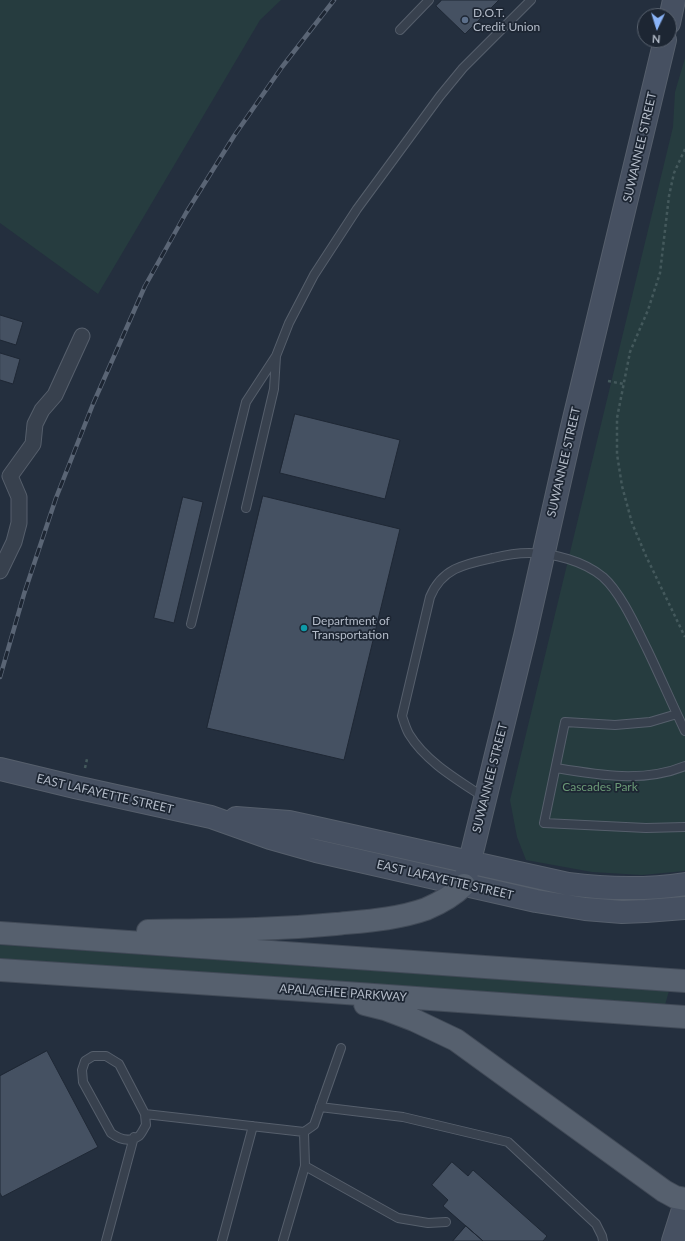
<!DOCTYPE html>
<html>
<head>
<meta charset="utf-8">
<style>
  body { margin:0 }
  #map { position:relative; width:685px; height:1241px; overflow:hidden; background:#242f3e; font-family:Lato,sans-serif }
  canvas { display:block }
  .north { position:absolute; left:637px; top:8px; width:40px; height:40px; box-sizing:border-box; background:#1d2633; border:1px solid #59626f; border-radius:50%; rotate:184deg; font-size:11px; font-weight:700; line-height:16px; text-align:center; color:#b4bcc9 }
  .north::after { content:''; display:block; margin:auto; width:14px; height:18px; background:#8ab4f8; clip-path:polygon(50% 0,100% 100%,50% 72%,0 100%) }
</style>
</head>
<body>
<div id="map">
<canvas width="685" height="1241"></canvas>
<div class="north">N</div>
</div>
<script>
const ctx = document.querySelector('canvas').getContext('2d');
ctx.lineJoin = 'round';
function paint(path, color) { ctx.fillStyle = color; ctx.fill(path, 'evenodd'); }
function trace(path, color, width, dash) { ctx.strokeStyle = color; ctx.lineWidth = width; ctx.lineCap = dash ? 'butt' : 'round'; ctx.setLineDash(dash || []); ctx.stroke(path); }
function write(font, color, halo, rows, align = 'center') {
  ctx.font = font + ' Lato,sans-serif'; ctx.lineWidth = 3.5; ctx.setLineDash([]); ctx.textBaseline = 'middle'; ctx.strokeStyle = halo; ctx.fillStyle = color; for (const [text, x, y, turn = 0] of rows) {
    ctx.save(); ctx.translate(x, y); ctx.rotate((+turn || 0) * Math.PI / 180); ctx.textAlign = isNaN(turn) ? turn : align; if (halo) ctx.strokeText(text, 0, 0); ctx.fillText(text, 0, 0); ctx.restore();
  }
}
const green = new Path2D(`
  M 0,0 L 281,0 L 260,20 L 98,294 L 0,223 Z
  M 685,58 L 685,871 L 642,875 L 592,872 L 526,860 L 517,837 L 510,800 L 673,127 L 675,92 Z
  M 0,945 L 669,991 L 665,1005 L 0,960 Z`);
const building = new Path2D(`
  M 442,0 L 499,0 L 465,34 L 436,6 Z
  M 0,315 L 23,322 L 16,345 L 0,340 Z
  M 0,353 L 20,359 L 13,384 L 0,380 Z
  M 295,414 L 400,440 L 385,499 L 280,473 Z
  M 263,496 L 400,529 L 344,760 L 207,728 Z
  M 183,497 L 203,502 L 174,623 L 154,618 Z
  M 47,1051 L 98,1147 L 2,1197 L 0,1193 L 0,1076 Z
  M 452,1162 L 468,1176 L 473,1170 L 547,1236 L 543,1241 L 483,1241 L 443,1206 L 448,1200 L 432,1185 Z
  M 466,1226 L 483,1241 L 453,1241 Z`);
const path = new Path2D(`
  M 685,149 L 674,173 L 669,196 L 660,273 L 648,310 L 630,352 L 617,418 L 617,454 L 622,486 L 632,523 L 646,556 L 685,637
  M 608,381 L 624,384
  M 85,768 L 87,759`);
const lane = new Path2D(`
  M 400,30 L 429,0
  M 246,508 L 274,389 L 276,356
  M 191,624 L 246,402 L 276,356 L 289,323 L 314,275 L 357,209 L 440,96 L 463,68 L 531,0
  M 677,714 L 650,722 L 615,725 L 565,722 L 544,823 L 646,828 L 685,827
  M 556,768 C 598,775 644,783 685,766
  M 485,798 C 458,780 426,762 409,734 C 406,729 404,722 402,716 L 430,597 C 442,568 465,564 493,558 C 505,555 517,553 529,553 C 553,553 584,561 603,577 C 621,593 636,627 647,649 C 660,676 672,704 685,731
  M 93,1056 L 106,1056 L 119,1064 L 145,1114 L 146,1125 C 144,1128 142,1133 139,1136 C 129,1143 119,1139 111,1133 L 83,1082 L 82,1070 L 85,1061 Z
  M 320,1107 L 403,1117 L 508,1142 L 596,1224 L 602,1236 L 603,1241
  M 145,1114 L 304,1132 L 314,1125 L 341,1048
  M 305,1166 L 398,1218 L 428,1223 L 446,1222
  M 106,1241 L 134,1137
  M 222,1241 L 253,1126
  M 283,1241 L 305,1166 L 304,1132`);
const street = new Path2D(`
  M 0,571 L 14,542 L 19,523 L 19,497 L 10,476 L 33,444 L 35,424 L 42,410 L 55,395 L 82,336`);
const secondary = new Path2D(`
  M 669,23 L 674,0
  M 0,769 L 75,787 L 211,817 L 270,838 L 316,851 L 536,901 L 585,909 L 622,912 L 646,911 L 685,908
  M 236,818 L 289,822 L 312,827 L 568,884 C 607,889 646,890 685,884
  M 464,885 L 525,636 L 572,427 L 665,40
  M 673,1241 L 685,1203`);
const primary = new Path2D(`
  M 148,931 C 211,930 274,930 336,924 C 366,921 398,919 426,909 C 440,903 453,896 464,885
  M 0,933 L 685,981
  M 0,970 L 289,989 L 685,1017
  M 365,1004 L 385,1009 L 414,1020 L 456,1040 L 664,1191 L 675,1197 L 685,1199`);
const rail = new Path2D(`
  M 0,677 L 24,594 L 56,498 L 93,404 L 145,286 L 186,213 L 234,136 L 282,67 L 334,0`);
const markers = [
  [465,20,4,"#5c6f8a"],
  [304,628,4,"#0f9aa8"]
];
const poiNames = [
  ["D.O.T.",473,13],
  ["Credit Union",473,27],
  ["Department of",312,621],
  ["Transportation",312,635]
];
const streetNames = [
  ["SUWANNEE STREET",640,147,-77],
  ["SUWANNEE STREET",564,462,-77],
  ["SUWANNEE STREET",490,778,-76],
  ["EAST LAFAYETTE STREET",105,794,13],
  ["EAST LAFAYETTE STREET",445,880,13],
  ["APALACHEE PARKWAY",343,993,4]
];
const parkNames = [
  ["Cascades Park",600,787]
];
paint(green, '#263c3f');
paint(building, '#455162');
trace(building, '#1f2835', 1);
trace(lane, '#565f6c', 10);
trace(street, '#565f6c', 17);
trace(secondary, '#565f6c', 24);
trace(primary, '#414a57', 24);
trace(path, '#44595c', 2.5, [3, 3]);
trace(lane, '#38414e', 8);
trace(street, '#38414e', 15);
trace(secondary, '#465061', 22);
trace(primary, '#56606e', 22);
trace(rail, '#5a6575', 4.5);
trace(rail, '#1d2633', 3, [9]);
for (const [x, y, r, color] of markers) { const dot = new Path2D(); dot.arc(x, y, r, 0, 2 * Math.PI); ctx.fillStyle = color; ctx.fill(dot); trace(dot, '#1d2633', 1.5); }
write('12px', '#b4bcc9', '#1d2633', poiNames, 'left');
write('12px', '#b4bcc9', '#1d2633', streetNames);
write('12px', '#6b9a76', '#1d2633', parkNames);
</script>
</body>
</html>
